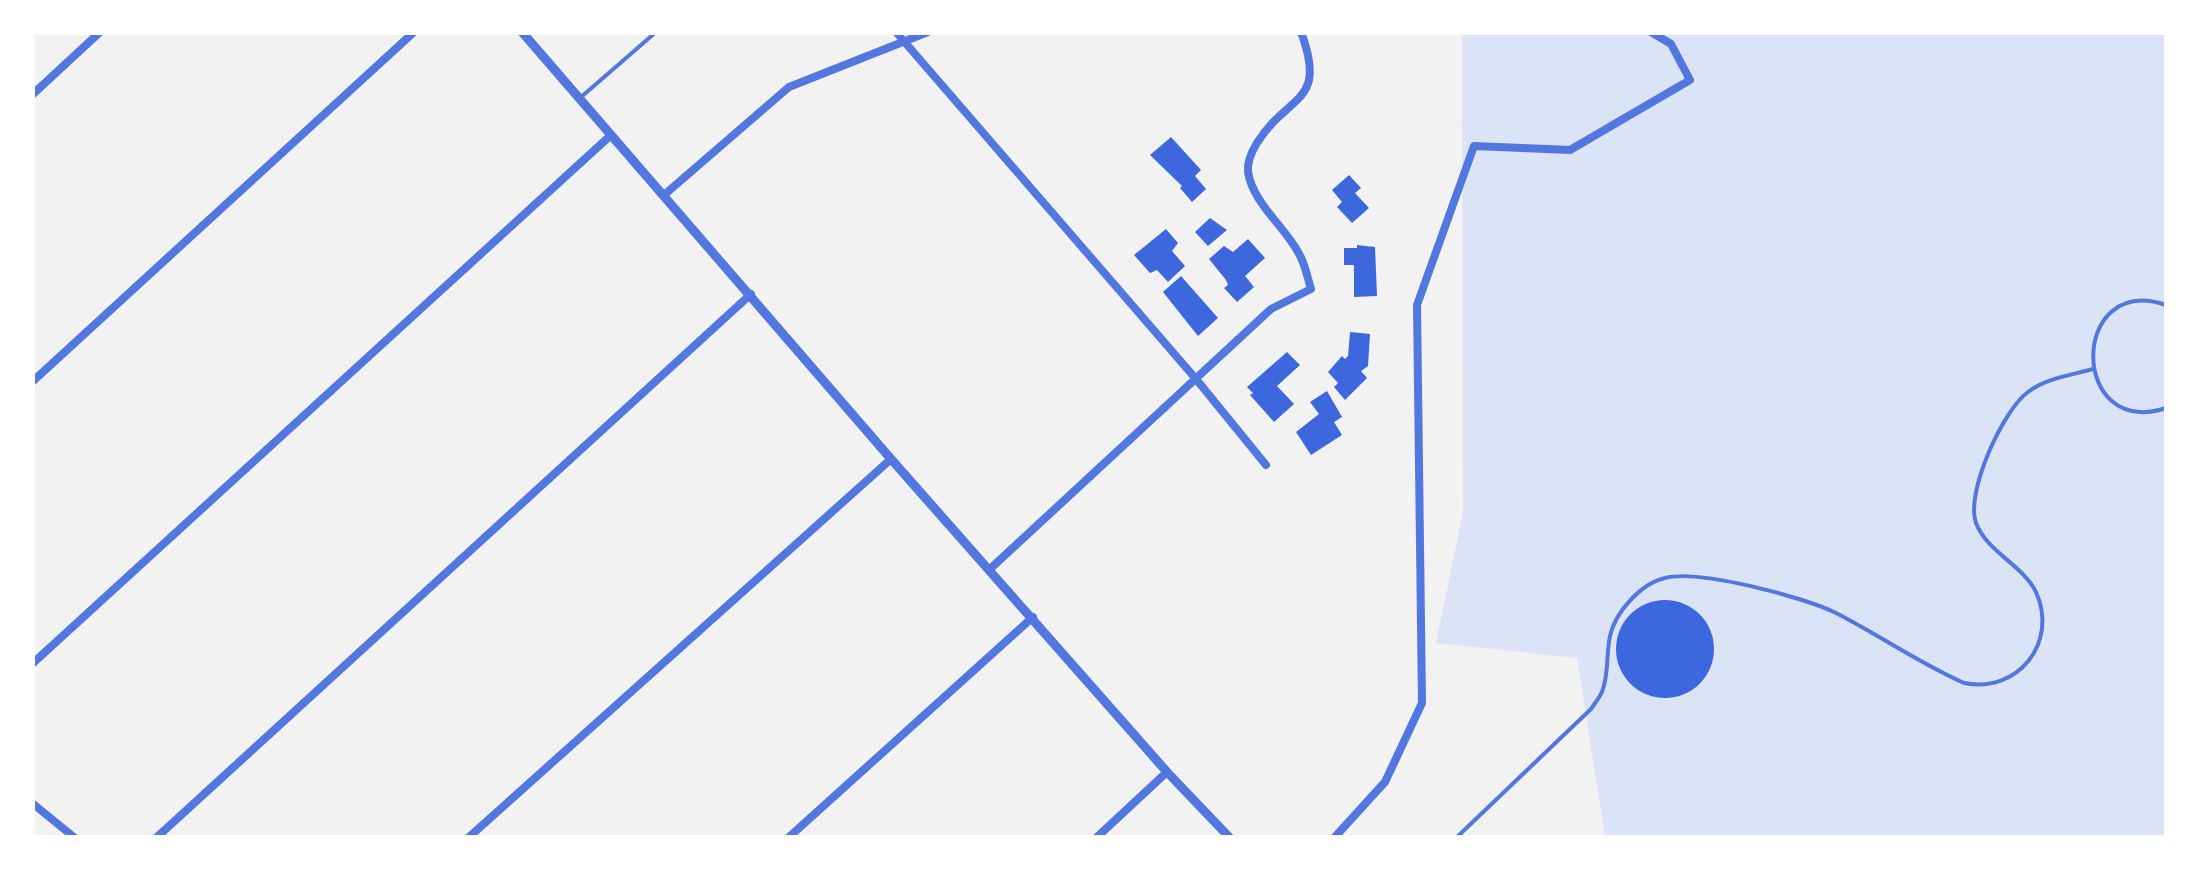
<!DOCTYPE html>
<html>
<head>
<meta charset="utf-8">
<style>
  body { margin:0 }
  #map { position:relative; width:2199px; height:870px; overflow:hidden; background:#f2f2f2; font-family:"Asap Condensed",sans-serif }
  canvas { display:block }
  .frame { position:absolute; inset:0; border:35px solid #fff; pointer-events:none }
</style>
</head>
<body>
<div id="map">
<canvas width="2199" height="870"></canvas>
<div class="frame"></div>
</div>
<script>
const ctx = document.querySelector('canvas').getContext('2d');
ctx.lineJoin = 'round';
function paint(path, color) { ctx.fillStyle = color; ctx.fill(path, 'evenodd'); }
function trace(path, color, width, dash) { ctx.strokeStyle = color; ctx.lineWidth = width; ctx.lineCap = dash ? 'butt' : 'round'; ctx.setLineDash(dash || []); ctx.stroke(path); }
const green = new Path2D(`
  M 1462,33 L 2166,33 L 2166,837 L 1605,837 L 1577,658 L 1436,643 L 1463,512 Z`);
const building = new Path2D(`
  M 1171,137 L 1201,170 L 1195,176 L 1206,189 L 1192,202 L 1180,188 L 1182,186 L 1150,155 Z
  M 1349,175 L 1361,188 L 1355,193 L 1369,208 L 1352,223 L 1337,207 L 1342,202 L 1332,190 Z
  M 1210,218 L 1227,230 L 1208,246 L 1195,232 Z
  M 1166,229 L 1178,243 L 1172,251 L 1185,266 L 1168,282 L 1157,270 L 1150,273 L 1134,255 Z
  M 1248,239 L 1265,258 L 1245,276 L 1254,287 L 1237,302 L 1224,288 L 1228,285 L 1226,280 L 1209,259 L 1224,246 L 1233,252 Z
  M 1357,245 L 1375,247 L 1377,296 L 1354,297 L 1354,265 L 1344,265 L 1344,248 L 1357,248 Z
  M 1181,276 L 1218,318 L 1198,336 L 1163,292 Z
  M 1350,332 L 1370,334 L 1368,366 L 1361,371 L 1367,378 L 1345,400 L 1334,387 L 1338,383 L 1328,372 L 1342,356 L 1345,359 L 1348,356 Z
  M 1287,352 L 1300,365 L 1277,386 L 1294,404 L 1274,422 L 1250,395 L 1253,393 L 1247,387 Z
  M 1327,391 L 1342,417 L 1334,422 L 1342,435 L 1311,455 L 1296,432 L 1319,414 L 1310,402 Z
  M1616 649a49 49 0 1 1 98 0a49 49 0 1 1-98 0Z`);
const service = new Path2D(`
  M 580,98 L 656,32
  M 2166,305 C 2069,272 2069,440 2166,408
  M 1456,838 L 1591,709 C 1595,703 1601,696 1603,689 C 1612,660 1601,638 1623,609 C 1633,596 1648,582 1665,578 C 1698,569 1804,597 1836,613 C 1879,635 1919,663 1964,683 C 2017,694 2059,643 2036,592 C 2023,565 1987,552 1976,523 C 1965,493 2003,410 2028,392 C 2046,378 2072,375 2093,369`);
const minor = new Path2D(`
  M 896,32 L 1196,379 L 1266,465
  M 32,95 L 100,32
  M 664,195 L 789,87 L 928,32
  M 32,382 L 414,32
  M 990,569 L 1271,309 L 1311,289 C 1307,276 1305,263 1298,252 C 1284,226 1253,203 1248,172 C 1247,162 1252,151 1257,143 C 1288,93 1328,105 1301,32
  M 32,664 L 611,135
  M 32,803 L 75,838
  M 156,838 L 751,294
  M 468,838 L 891,459
  M 788,838 L 1033,617
  M 1096,838 L 1167,772
  M 1334,838 L 1385,782 L 1422,703 L 1417,305 L 1474,146 L 1570,150 L 1690,80 L 1671,44 L 1651,32`);
const tertiary = new Path2D(`
  M 522,32 L 891,459 L 1167,772 L 1230,838`);
paint(green, '#dbe4f7');
paint(building, '#3d67dc');
trace(service, '#5277de', 4);
trace(minor, '#5277de', 8);
trace(tertiary, '#5277de', 9);
</script>
</body>
</html>
